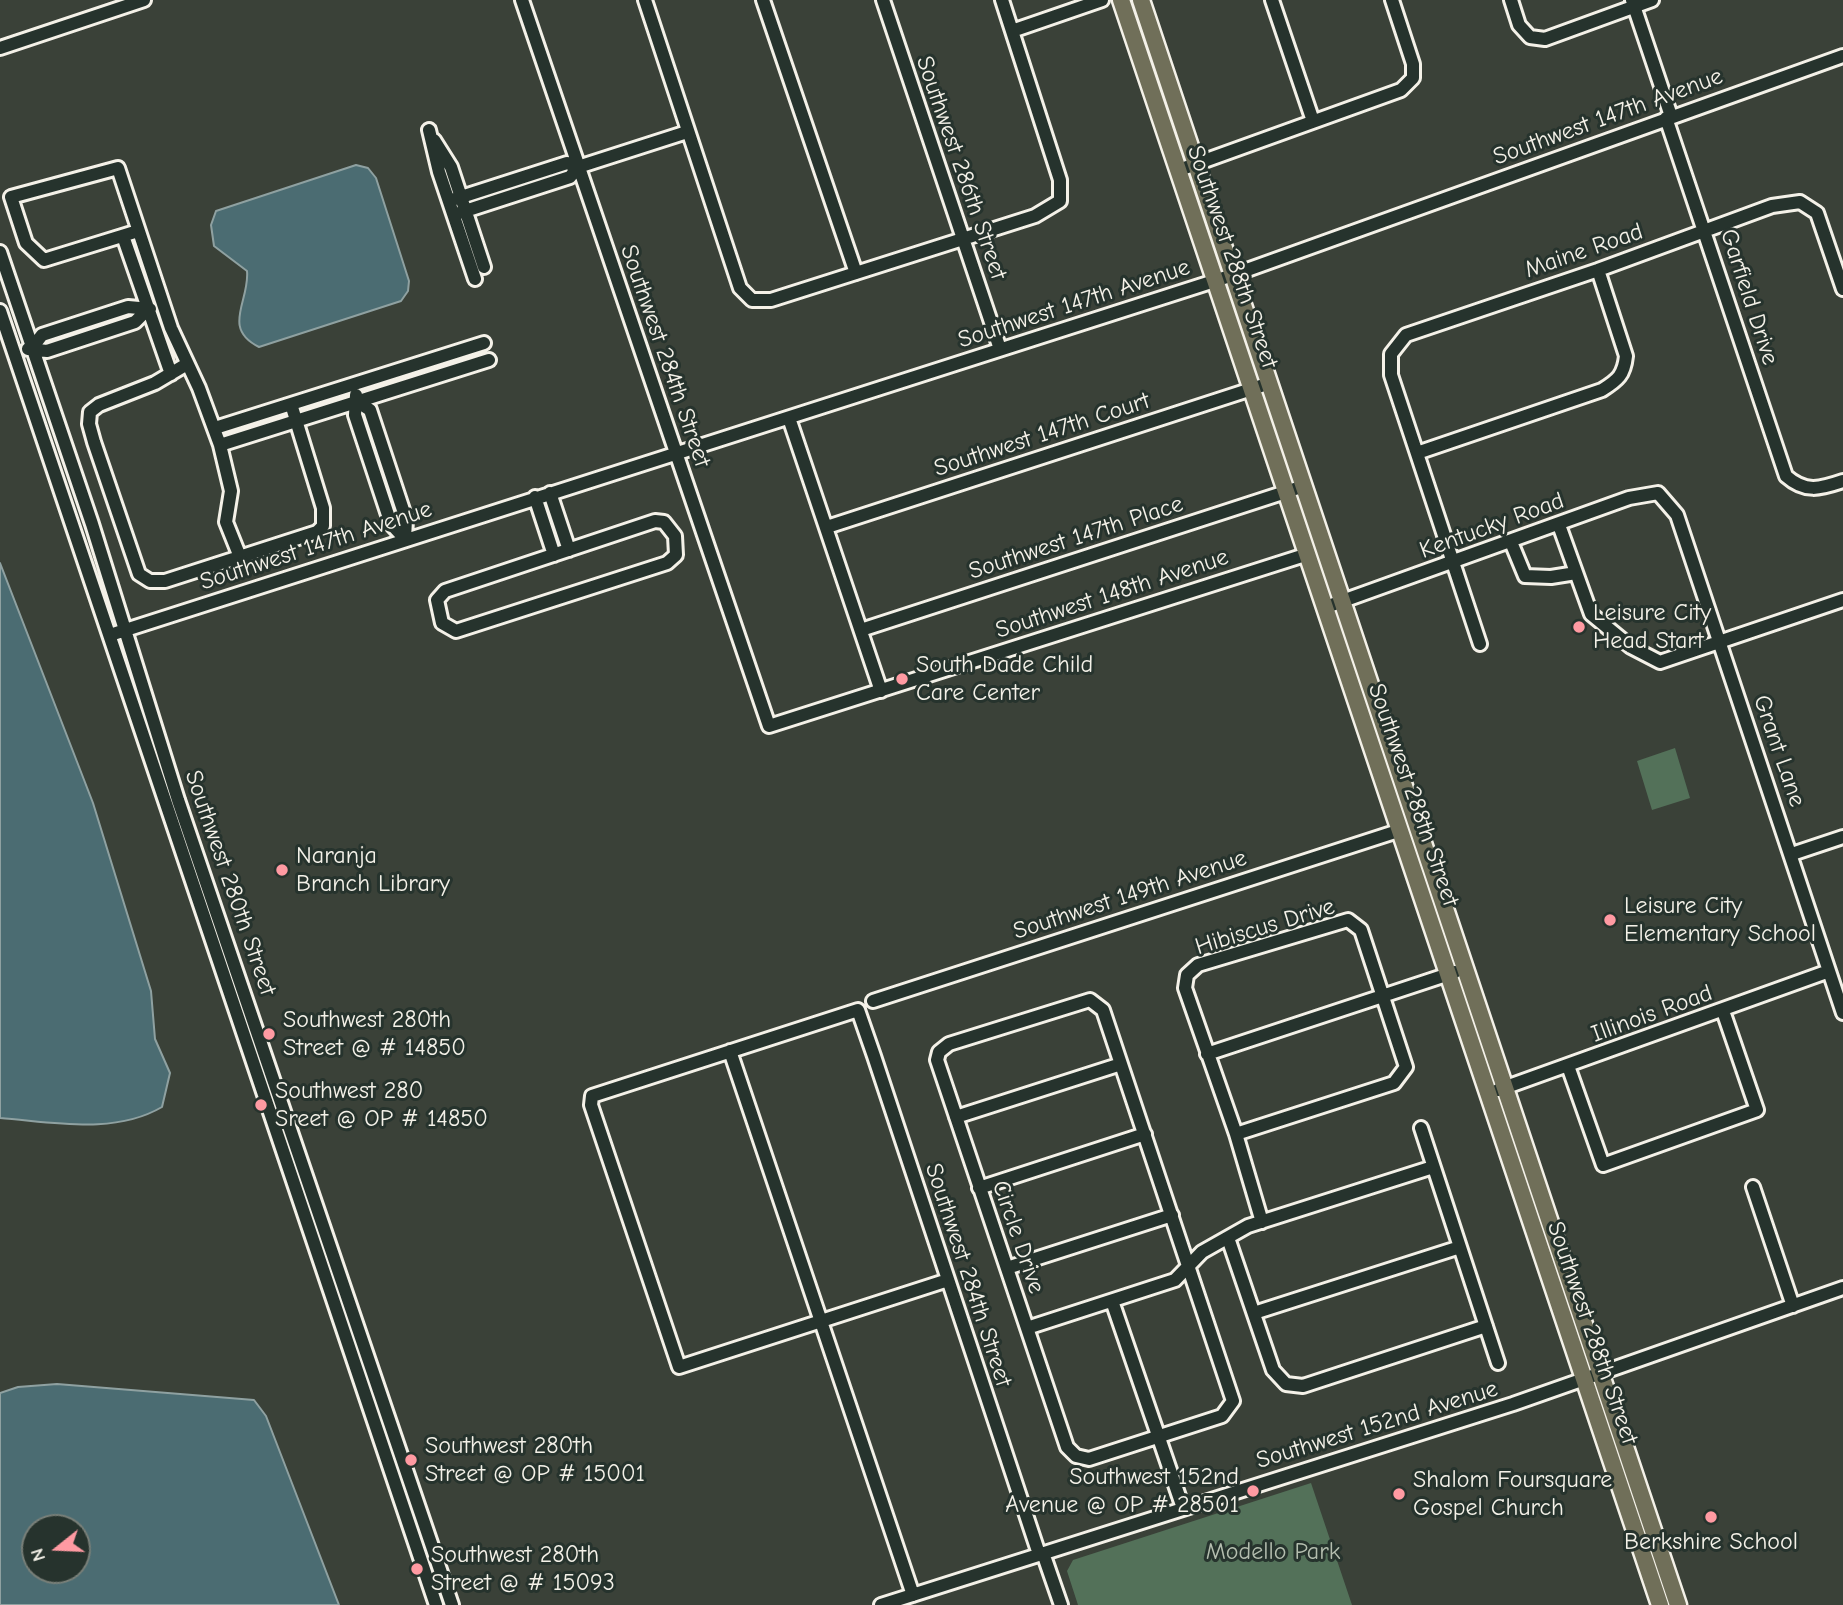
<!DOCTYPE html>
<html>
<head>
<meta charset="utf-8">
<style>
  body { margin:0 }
  #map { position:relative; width:1843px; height:1605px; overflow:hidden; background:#3a4138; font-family:"Comic Neue",sans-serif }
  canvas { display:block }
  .north { position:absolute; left:21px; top:1514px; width:70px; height:70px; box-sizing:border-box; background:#26332d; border:2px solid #787f78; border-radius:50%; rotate:252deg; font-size:19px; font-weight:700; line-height:28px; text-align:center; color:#f4f1e8 }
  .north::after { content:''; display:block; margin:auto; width:24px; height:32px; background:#ff9aa2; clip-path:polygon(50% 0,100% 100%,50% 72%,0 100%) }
</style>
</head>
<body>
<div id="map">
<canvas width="1843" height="1605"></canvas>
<div class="north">N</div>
</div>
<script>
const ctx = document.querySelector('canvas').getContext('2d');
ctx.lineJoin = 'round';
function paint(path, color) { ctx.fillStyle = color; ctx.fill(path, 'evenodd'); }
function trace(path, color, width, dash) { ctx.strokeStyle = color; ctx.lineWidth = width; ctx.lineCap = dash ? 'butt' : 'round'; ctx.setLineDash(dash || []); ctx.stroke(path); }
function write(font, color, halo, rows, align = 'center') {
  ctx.font = font + ' "Comic Neue",sans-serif'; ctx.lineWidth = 6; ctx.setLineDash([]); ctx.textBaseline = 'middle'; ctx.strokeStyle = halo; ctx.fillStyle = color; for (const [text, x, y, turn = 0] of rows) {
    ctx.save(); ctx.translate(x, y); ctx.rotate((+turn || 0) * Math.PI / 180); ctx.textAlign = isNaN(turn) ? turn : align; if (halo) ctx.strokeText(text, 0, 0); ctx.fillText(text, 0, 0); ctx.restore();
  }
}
const green = new Path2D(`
  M 1675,748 L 1690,798 L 1652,810 L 1637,761 Z
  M 1311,1483 L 1352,1605 L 1078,1605 L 1067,1571 L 1073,1560 Z`);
const water = new Path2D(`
  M 356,165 L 368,168 L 376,178 L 409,281 L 408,291 L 401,301 L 259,347 C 221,328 250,301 247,271 L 214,246 L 211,225 L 216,211 Z
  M 0,563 L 93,803 L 151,991 L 155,1039 L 170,1073 L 162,1107 C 114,1135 54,1122 0,1118 Z
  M 57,1384 L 254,1400 L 266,1416 L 339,1605 L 0,1605 L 0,1393 L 18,1387 ZM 35,1528 L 77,1528 L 77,1570 L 35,1570 Z`);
const minor = new Path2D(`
  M 522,0 L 769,726 L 1308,554
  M 645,0 L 740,288 L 752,300 L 771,300 L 1035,216 L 1060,201 L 1060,180 L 1002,0
  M 763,0 L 856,273
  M 883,0 L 1000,349
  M 1272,0 L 1313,121
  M 1511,0 L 1519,25 L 1530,37 L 1545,39 L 1652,0
  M 1632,0 L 1671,116
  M 1012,31 L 1102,0
  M 0,48 L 144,0
  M 1666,118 L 1786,476 C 1805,493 1820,489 1843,481
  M 429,130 L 439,172 L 475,279
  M 434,140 L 451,167 L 484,267
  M 578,167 L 687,132
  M 1179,170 L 1401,90 L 1413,78 L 1413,64 L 1392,0
  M 455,199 L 567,163 L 578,167
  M 459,213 L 570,177 L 578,167
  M 138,231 L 44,260 L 26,243 L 11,197 L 118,168 L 171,328 L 199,388 L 220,445 L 231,491 L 226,522 L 240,557
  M 123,236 L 171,374
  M 0,252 L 92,524 L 178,800 L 452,1605
  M 0,311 L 436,1605
  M 32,348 L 42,335 L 128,307 L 150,309
  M 28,349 L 47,351 L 135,322 L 147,310
  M 187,364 L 155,383 L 99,405 L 90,412 L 89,424 L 94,442 L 139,574 L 150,581 L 165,581 L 317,532 L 323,526 L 323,508 L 291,404
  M 356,395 L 355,415 L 391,524 L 405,539
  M 358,402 L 370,410 L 406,519 L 405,539
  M 789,418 L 881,691
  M 215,428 L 484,343
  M 220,445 L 489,360
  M 1417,453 L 1602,390 C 1618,380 1624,375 1626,356 L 1598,270
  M 550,493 L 569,550
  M 535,497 L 554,555
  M 655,521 L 664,522 L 675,536 L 676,555 L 667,563 L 456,631 L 442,623 L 437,600 L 445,591 Z
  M 1559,525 L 1591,614 L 1631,647 L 1660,662 L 1843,600
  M 827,527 L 1270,383
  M 1511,542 L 1525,576 L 1551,577 L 1576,573
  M 1326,607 L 1629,498 L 1658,493 L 1677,515 L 1843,1013
  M 861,630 L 1304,486
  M 110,635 L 1233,275 L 1843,56
  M 1480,644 L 1391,375 L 1391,354 L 1406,335 L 1598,270 L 1772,206 L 1800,202 L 1817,213 L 1843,289
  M 1792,854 L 1843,837
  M 1090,1000 L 1103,1010 L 1233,1401 L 1222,1416 L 1089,1459 L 1076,1456 L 1067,1447 L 937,1060 L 939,1052 L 949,1044 Z
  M 873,1001 L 1401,830
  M 730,1051 L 913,1595
  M 1207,1054 L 1455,972
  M 1568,1066 L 1603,1165 L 1757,1110 L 1723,1011
  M 1498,1090 L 1829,971
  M 956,1117 L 1121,1064
  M 1421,1128 L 1498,1363
  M 1236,1134 L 1394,1083 L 1406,1067 L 1361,930 L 1348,920 L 1198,965 L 1187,975 L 1185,988 L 1236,1134 L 1262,1222
  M 1753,1187 L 1793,1306
  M 979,1188 L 1145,1134
  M 1228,1238 L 1273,1370 L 1286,1384 L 1303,1386 L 1486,1326
  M 1007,1268 L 1172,1215
  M 948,1280 L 679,1367 L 591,1105 L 592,1096 L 858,1010 L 874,1056 L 1039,1554
  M 1112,1301 L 1183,1508
  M 1254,1313 L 1460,1247
  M 1027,1328 L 1175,1280 L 1202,1252 L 1248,1226 L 1433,1167
  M 1043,1553 L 1061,1605
  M 881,1605 L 1513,1404 L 1843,1288`);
const major = new Path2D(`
  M 1121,0 L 1660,1605
  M 1141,0 L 1678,1605`);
const markers = [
  [1579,627,7,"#ff9aa2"],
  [902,679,7,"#ff9aa2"],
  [282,870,7,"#ff9aa2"],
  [1610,920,7,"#ff9aa2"],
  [269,1034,7,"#ff9aa2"],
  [261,1105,7,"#ff9aa2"],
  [411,1460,7,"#ff9aa2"],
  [1253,1491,7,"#ff9aa2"],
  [1399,1494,7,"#ff9aa2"],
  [1711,1517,7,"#ff9aa2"],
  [417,1569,7,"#ff9aa2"]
];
const streetNames = [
  ["Southwest 147th Avenue",1608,117,-20],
  ["Southwest 286th Street",961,168,71],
  ["Maine Road",1584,251,-19],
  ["Southwest 288th Street",1232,257,71],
  ["Garfield Drive",1749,297,72],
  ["Southwest 147th Avenue",1074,304,-18],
  ["Southwest 284th Street",665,356,71],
  ["Southwest 147th Court",1042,435,-18],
  ["Kentucky Road",1492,526,-20],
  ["Southwest 147th Place",1076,538,-18],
  ["Southwest 147th Avenue",316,546,-18],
  ["Southwest 148th Avenue",1112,594,-18],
  ["Grant Lane",1779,751,71],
  ["Southwest 288th Street",1413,795,71],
  ["Southwest 280th Street",230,883,71],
  ["Southwest 149th Avenue",1130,895,-18],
  ["Hibiscus Drive",1265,927,-17],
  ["Illinois Road",1652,1014,-20],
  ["Circle Drive",1018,1237,71],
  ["Southwest 284th Street",968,1275,72],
  ["Southwest 288th Street",1592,1333,71],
  ["Southwest 152nd Avenue",1377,1425,-17]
];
const poiNames = [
  ["Leisure City",1593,613],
  ["Head Start",1593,641],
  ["South Dade Child",916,665],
  ["Care Center",916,693],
  ["Naranja",296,856],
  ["Branch Library",296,884],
  ["Leisure City",1624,906],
  ["Elementary School",1624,934],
  ["Southwest 280th",283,1020],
  ["Street @ # 14850",283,1048],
  ["Southwest 280",275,1091],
  ["Sreet @ OP # 14850",275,1119],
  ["Southwest 280th",425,1446],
  ["Street @ OP # 15001",425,1474],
  ["Southwest 152nd",1239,1477,"right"],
  ["Avenue @ OP # 28501",1239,1505,"right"],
  ["Shalom Foursquare",1413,1480],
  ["Gospel Church",1413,1508],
  ["Berkshire School",1711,1542,"center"],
  ["Southwest 280th",431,1555],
  ["Street @ # 15093",431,1583]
];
const parkNames = [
  ["Modello Park",1273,1552]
];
paint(green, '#537159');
paint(water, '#4b6c72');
trace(water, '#8fa1a1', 2);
trace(minor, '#f4f1e8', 18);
trace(major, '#f4f1e8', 21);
trace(minor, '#26332d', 12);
trace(major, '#706f59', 16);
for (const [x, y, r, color] of markers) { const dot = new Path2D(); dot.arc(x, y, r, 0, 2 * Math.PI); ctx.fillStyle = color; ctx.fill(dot); trace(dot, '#26332d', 2.5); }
write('24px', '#f4f1e8', '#26332d', streetNames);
write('24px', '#f4f1e8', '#26332d', poiNames, 'left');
write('24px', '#b4beaf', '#26332d', parkNames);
</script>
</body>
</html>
